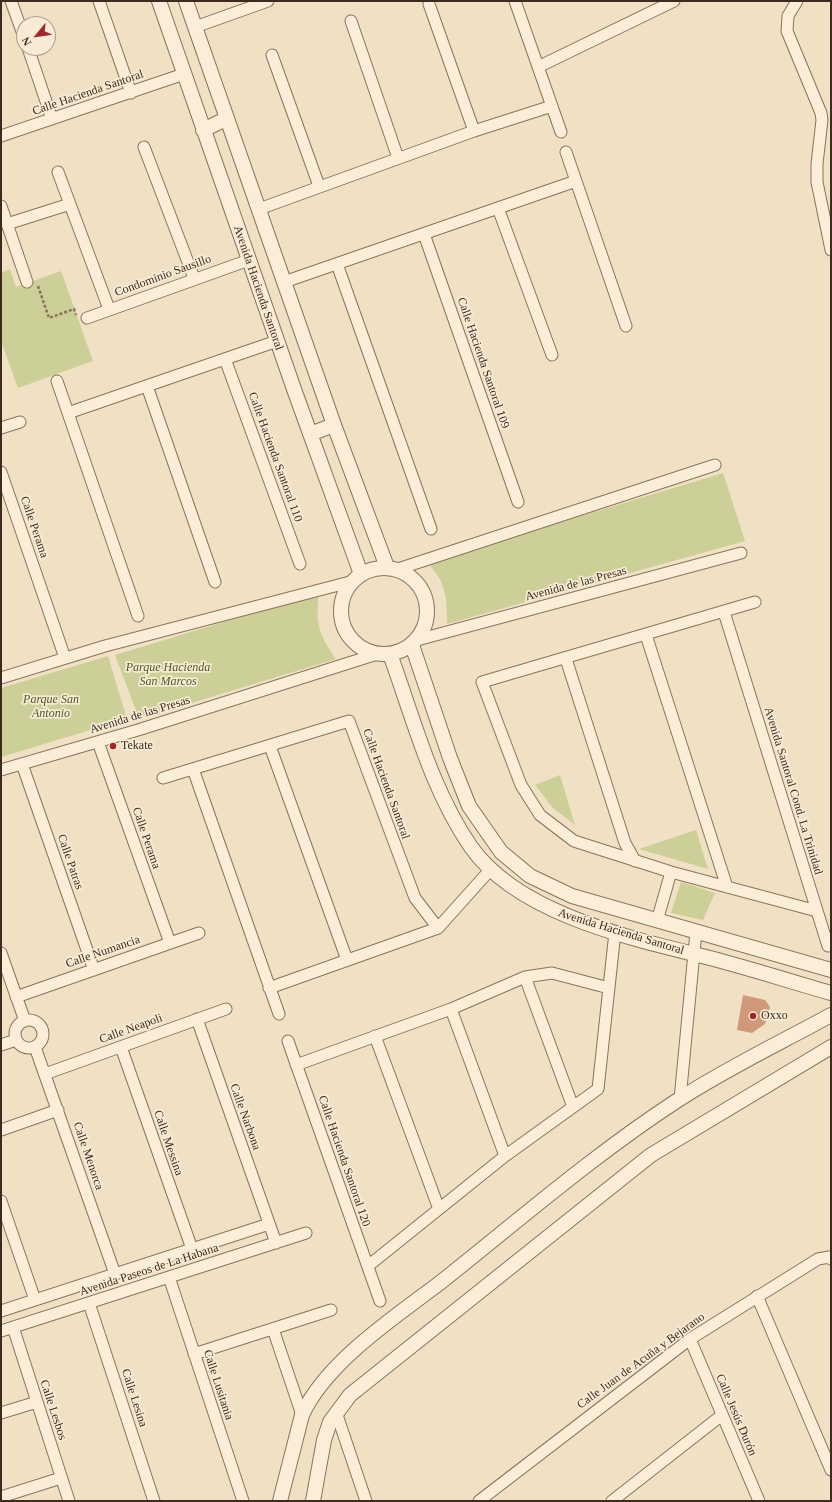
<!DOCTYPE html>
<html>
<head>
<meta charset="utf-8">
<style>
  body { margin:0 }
  #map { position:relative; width:832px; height:1502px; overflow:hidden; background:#f0e1c5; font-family:"Times New Roman",serif }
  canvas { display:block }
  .frame { position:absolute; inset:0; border:2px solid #3c2b1e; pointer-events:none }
  .north { position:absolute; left:16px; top:16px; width:40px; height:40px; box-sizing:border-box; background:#f7ebd5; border:1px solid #ac9e8c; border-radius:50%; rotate:241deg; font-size:11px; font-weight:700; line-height:16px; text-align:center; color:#3c2b1e }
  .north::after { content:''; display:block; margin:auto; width:14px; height:18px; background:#9e272e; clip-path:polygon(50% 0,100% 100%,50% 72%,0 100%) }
</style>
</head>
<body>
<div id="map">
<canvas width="832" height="1502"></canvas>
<div class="frame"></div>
<div class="north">N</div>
</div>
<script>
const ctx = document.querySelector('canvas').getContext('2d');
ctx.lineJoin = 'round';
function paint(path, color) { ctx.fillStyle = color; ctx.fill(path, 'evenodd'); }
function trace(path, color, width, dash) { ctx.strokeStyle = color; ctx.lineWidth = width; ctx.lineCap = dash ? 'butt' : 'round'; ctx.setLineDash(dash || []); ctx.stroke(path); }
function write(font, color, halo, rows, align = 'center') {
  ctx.font = font + ' "Times New Roman",serif'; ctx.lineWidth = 3.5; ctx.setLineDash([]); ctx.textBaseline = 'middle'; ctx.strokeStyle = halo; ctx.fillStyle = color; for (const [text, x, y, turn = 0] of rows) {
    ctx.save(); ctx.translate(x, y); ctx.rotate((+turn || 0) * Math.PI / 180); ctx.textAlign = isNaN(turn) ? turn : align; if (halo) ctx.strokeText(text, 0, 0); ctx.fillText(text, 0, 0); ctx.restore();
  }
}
const green = new Path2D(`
  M 10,269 L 16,287 L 61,271 L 93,361 L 18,388 L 1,341 L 1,273 Z
  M 723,473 L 745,541 L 447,624 C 447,602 447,584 431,567 L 432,561 Z
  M 319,593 C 315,623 319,635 336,659 L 139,719 L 115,655 Z
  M 108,656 L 127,719 L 1,757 L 1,688 Z
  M 560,775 L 575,825 L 553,808 L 535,785 Z
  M 696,830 L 708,869 L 639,849 Z
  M 681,882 L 715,893 L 703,920 L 671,913 Z`);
const building = new Path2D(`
  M 743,995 L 765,1000 L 770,1007 L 765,1024 L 752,1033 L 737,1030 Z`);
const path = new Path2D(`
  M 38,286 L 49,318 L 74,309 L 76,315`);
const minor = new Path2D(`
  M 11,1 L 24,37
  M 99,1 L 131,93
  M 515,1 L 561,132
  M 797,1 L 788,16 L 787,31 L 821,113 L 822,120 L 817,164 L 817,182 L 831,250
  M 429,4 L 474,131
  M 351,21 L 398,158
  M 195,27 L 268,1
  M 28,48 L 52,119
  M 272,55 L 319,186
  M 538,67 L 674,1
  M 1,136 L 184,74
  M 144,147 L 194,278
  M 566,152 L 626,326
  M 58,172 L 109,309
  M 1,206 L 27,282
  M 498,208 L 552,355
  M 259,209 L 474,131 L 552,106
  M 7,224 L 70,204
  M 424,234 L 518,502
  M 337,264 L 431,529
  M 284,282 L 576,181
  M 87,318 L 249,260
  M 225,359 L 300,564
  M 57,381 L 138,616
  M 147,386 L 215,582
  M 68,413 L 277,341
  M 1,428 L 20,422
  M 1,472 L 65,658
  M 398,569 L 715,465
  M 755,602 L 482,682 L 521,785 L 540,815 L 574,841 L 671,872 L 817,911
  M 724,612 L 828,946
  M 646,635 L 727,887
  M 417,640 L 741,553
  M 566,659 L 625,843 L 635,861
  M 1,678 L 105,646 L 350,582
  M 98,742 L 170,943
  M 270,746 L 347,960
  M 22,764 L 94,970
  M 193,769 L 279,1014
  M 1,770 L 138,730 L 377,654
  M 163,778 L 349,721 L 415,898 L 438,928
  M 657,921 L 671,872
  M 1,953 L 25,1021
  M 525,977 L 573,1107
  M 269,988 L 438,928 L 490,870
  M 16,997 L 199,933
  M 451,1009 L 505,1156
  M 197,1019 L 276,1243
  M15 1034a14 14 0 1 1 28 0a14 14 0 1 1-28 0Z
  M 375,1036 L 439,1209
  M 288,1041 L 380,1301
  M 1,1045 L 16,1040
  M 35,1047 L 115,1274
  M 121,1047 L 192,1249
  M 296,1065 L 451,1009 L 525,977 L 552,973 L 609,988
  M 45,1074 L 226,1009
  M 680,1099 L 696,932
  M 1,1130 L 58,1110
  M 1,1201 L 35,1300
  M 368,1266 L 505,1156 L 598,1089 L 615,932
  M 169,1277 L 243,1501
  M 757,1296 L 831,1470
  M 89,1303 L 154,1501
  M 1,1311 L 269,1224
  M 13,1327 L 69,1501
  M 273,1329 L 302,1415
  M 1,1331 L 306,1233
  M 690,1339 L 759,1501
  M 194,1354 L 331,1310
  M 336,1412 L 366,1501
  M 1,1413 L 37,1402
  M 1,1497 L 61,1478
  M 479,1501 L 690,1339 L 818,1259 L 829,1257 L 831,1259
  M 612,1501 L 722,1415`);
const tertiary = new Path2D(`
  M 159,1 L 295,392 L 361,574
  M 186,1 L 334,425 L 387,567
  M 203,130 L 226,119
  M 310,434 L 334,425
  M341 611a43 43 0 1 1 86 0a43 43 0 1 1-86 0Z
  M 412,645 L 450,758 L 469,806 L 501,852 L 530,876 L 572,896 L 831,970
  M 390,654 C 414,720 431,789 471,847 C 516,911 621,936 694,954 C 740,965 785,980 831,993
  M 280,1501 L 302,1415 C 326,1362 395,1317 441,1282 C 519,1220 595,1154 678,1100 C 727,1068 780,1043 831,1015
  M 313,1501 L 324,1440 L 330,1422 L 350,1395 L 651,1155 L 831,1047`);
const markers = [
  [113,746,4,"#9e272e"],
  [753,1016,4,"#9e272e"]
];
const streetNames = [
  ["Calle Hacienda Santoral",88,93,-19],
  ["Condominio Sausillo",163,276,-20],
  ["Avenida Hacienda Santoral",258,288,71],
  ["Calle Hacienda Santoral 109",483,363,71],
  ["Calle Hacienda Santoral 110",275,457,70],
  ["Calle Perama",34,527,71],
  ["Avenida de las Presas",576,584,-15],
  ["Avenida de las Presas",140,715,-17],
  ["Calle Hacienda Santoral",386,784,70],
  ["Avenida Santoral Cond. La Trinidad",793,791,73],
  ["Calle Perama",146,838,71],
  ["Calle Patras",70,862,71],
  ["Avenida Hacienda Santoral",621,932,17],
  ["Calle Numancia",103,952,-19],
  ["Calle Neapoli",131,1029,-20],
  ["Calle Narbona",245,1117,70],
  ["Calle Messina",168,1143,71],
  ["Calle Menorca",88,1156,71],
  ["Calle Hacienda Santoral 120",344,1161,71],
  ["Avenida Paseos de La Habana",149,1270,-18],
  ["Calle Juan de Acuña y Bejarano",641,1361,-36],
  ["Calle Lusitania",218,1385,72],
  ["Calle Lesina",134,1398,72],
  ["Calle Lesbos",53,1410,72],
  ["Calle Jesús Durón",736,1415,67]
];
const parkNames = [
  ["Parque Hacienda",168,668],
  ["San Marcos",168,682],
  ["Parque San",51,700],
  ["Antonio",51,714]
];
const poiNames = [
  ["Tekate",121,746],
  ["Oxxo",761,1016]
];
paint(green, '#cccf98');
paint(building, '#d09979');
trace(minor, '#8c725a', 13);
trace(tertiary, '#8c725a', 16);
trace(path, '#8c725a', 2.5, [3, 2]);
trace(minor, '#faeed8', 11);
trace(tertiary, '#faeed8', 14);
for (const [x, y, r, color] of markers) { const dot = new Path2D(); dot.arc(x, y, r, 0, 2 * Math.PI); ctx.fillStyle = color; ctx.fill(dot); trace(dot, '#f7ebd5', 1.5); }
write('12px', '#3c2b1e', '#f7ebd5', streetNames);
write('italic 12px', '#4e5924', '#f7ebd5', parkNames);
write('12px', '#3c2b1e', '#f7ebd5', poiNames, 'left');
</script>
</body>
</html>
